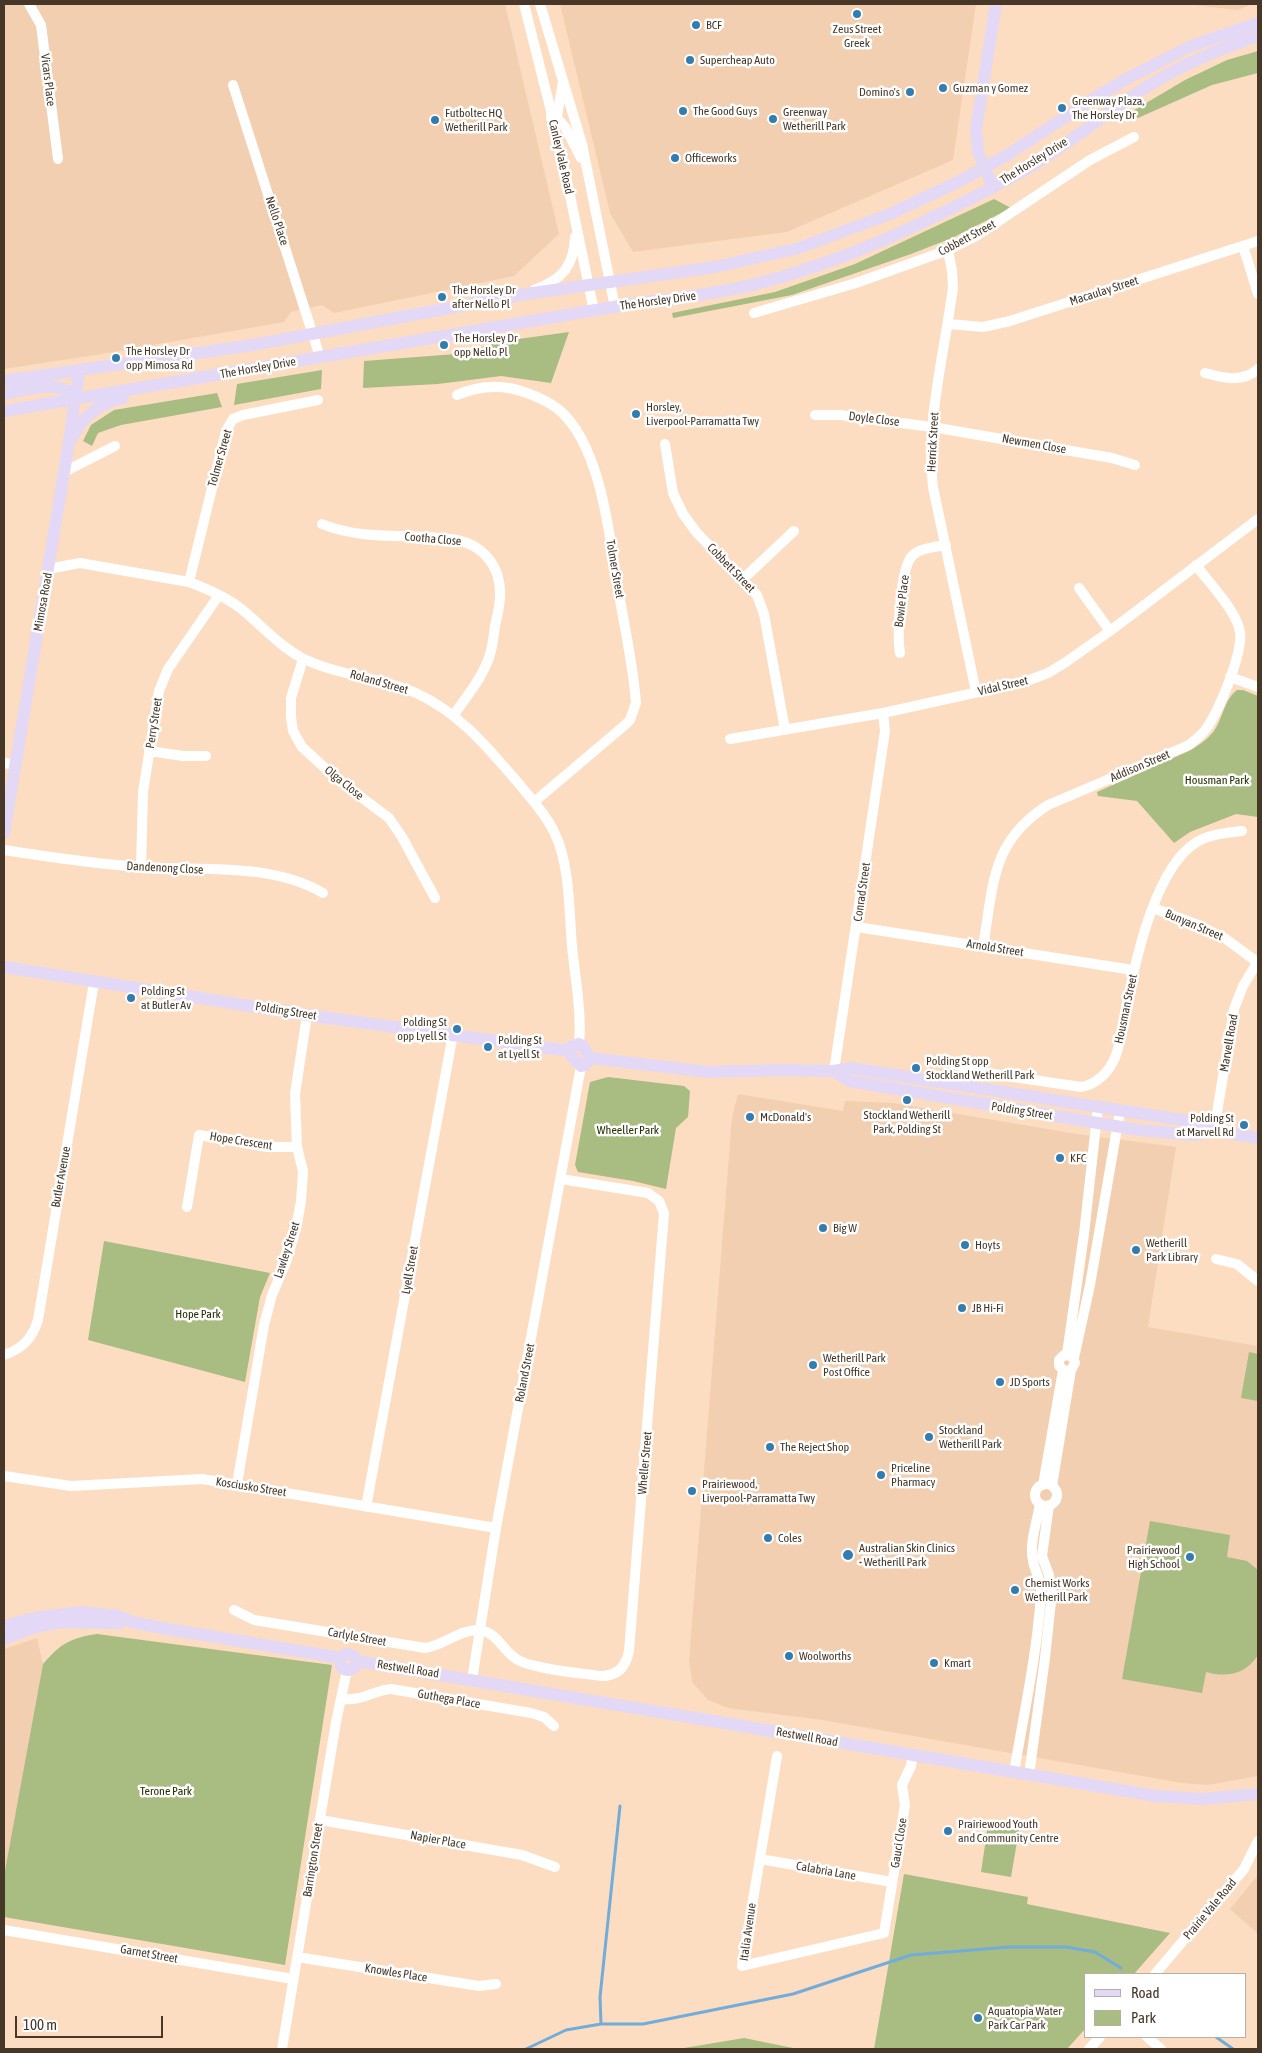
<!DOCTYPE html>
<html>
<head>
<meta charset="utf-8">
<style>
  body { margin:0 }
  #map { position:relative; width:1262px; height:2053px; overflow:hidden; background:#fdddc2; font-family:"Asap Condensed",sans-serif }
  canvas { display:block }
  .frame { position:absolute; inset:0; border:5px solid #463729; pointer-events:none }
  .legend { position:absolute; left:1084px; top:1973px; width:162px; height:65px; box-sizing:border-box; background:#fff; border:1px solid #b5afa9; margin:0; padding:6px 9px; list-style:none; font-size:15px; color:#463729 }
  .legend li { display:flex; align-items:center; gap:10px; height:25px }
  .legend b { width:25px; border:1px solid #b5afa9 }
  .scale { position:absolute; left:15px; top:2016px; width:148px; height:22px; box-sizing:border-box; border:2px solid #463729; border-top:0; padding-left:6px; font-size:15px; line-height:18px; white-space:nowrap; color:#463729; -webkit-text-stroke:4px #fff; paint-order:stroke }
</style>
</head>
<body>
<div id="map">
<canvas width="1262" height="2053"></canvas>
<div class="frame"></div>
<ul class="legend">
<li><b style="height:6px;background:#e3d8f5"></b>Road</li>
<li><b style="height:14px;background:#a9bc81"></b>Park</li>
</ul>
<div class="scale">100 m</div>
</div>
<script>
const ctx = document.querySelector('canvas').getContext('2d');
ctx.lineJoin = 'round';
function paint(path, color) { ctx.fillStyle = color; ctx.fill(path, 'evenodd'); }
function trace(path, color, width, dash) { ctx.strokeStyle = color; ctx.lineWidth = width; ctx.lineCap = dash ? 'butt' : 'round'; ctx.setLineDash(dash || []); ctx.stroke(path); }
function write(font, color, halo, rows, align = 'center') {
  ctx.font = font + ' "Asap Condensed",sans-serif'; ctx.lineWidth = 5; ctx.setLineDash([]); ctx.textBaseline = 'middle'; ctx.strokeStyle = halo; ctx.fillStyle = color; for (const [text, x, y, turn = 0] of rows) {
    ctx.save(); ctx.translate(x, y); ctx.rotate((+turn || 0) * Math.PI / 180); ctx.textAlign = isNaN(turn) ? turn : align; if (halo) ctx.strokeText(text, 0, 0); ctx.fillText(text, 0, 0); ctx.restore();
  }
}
const built = new Path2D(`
  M 4,4 L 505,4 L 559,234 L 514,276 L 334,313 L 322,305 L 291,312 L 284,322 L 102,354 L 4,369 Z
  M 560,4 L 976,4 L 953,160 L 787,232 L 633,252 L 610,213 Z
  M 1193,4 L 1253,4 L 1238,10 L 1193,5 Z
  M 738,1094 L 843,1111 L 845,1101 L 893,1103 L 1077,1134 L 1176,1147 L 1148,1327 L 1258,1346 L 1258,1776 L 1208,1785 L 1182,1783 L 822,1720 L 728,1708 L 708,1700 L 692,1682 L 689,1660 L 732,1117 Z
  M 37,1638 L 43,1664 L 4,1876 L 4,1649 Z
  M 1258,1875 L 1258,1934 L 1230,1909 Z`);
const green = new Path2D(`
  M 1258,51 L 1258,73 L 1212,85 L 1138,118 L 1131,112 L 1185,80 L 1227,60 Z
  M 994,199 L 1011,208 L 952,238 L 911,254 L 792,295 L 673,318 L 672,313 L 775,292 L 855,264 Z
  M 569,332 L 551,383 L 501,376 L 438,384 L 363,388 L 364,361 L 456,354 L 504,341 Z
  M 322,370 L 321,389 L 234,405 L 237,384 Z
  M 217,393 L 222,407 L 121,425 L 98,433 L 92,446 L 83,441 L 91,425 L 114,410 Z
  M 1237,690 L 1243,690 L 1258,696 L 1258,817 L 1236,814 L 1190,832 L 1174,843 L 1137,801 L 1098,796 L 1097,792 L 1189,751 C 1198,746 1207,740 1214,731 C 1223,718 1224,700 1237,690 Z
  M 608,1077 L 684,1086 L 690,1091 L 688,1117 L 676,1128 L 666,1189 L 633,1181 L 578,1172 L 575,1165 L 590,1082 Z
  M 104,1241 L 270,1273 L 260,1297 L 245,1382 L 88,1340 Z
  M 1249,1352 L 1258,1354 L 1258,1401 L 1241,1398 Z
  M 1150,1521 L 1230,1535 L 1227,1557 L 1247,1561 L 1258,1570 L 1258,1655 C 1246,1674 1227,1678 1206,1672 L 1202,1693 L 1122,1679 Z
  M 97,1634 L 332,1665 L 285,1965 L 4,1917 L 4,1876 L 43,1664 C 60,1644 70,1638 97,1634 Z
  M 988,1825 L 1019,1830 L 1011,1877 L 981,1872 Z
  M 904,1874 L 1028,1897 L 1027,1904 L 1170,1933 L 1134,1974 L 1086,1974 L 1086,2028 L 1067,2049 L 874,2049 Z
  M 744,2038 L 798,2049 L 678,2049 Z`);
const stream = new Path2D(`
  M 601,2024 L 600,1997 L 620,1806
  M 1216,2037 L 1233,2049
  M 526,2049 L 566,2030 L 601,2024 L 643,2024 L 793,1994 L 911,1955 L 1009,1947 L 1066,1947 L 1095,1952 L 1121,1968`);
const minor = new Path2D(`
  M 29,4 L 41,25 L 58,159
  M 524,4 L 551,111 L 551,117 L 566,176 L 594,311
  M 540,4 L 582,144 L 615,307
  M 233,85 L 320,357
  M 551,111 L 565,127 L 581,158
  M 556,122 L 563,82
  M 1243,246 L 1258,294
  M 948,250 L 952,271 L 953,287 C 945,350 925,425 933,487 L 976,692
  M 534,290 C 562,280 574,266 575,237
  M 754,313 L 856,283 L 948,250 L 976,236 L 1090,160 L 1134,137
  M 949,324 L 983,327 L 1010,321 L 1258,241
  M 1205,373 C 1223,378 1243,383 1258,369
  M 457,395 C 480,385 503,384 527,393 C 538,397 549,402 558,409 C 601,444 610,537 618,590 C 625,627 633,665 636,703 L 630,720 L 625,725 L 534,802
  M 815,415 L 840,415 L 932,427 L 1112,458 L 1135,465
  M 665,444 L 673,493 L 683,514 L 697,533 L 757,595 L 764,614 L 785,730
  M 64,472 L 115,446
  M 322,524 C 363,541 408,533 451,539 C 482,543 501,565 500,596 C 500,606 497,616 495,626 C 493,640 492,654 485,667 C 478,684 464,699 454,715
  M 48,569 L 80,563 L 189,582 C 208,589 229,598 245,612 C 264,628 282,648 304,659 C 340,676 380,677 416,693 C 460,713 489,749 520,785 C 532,800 547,816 555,834 C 570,865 569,912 572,946 C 575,978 582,1011 579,1044
  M 743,579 L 794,531
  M 189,582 L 226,431 L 233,419 L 243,415 L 318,400
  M 1079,588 L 1110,631
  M 900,653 C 897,635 900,569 912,556 C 920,548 935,547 946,545
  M 303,659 L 291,698 L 291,717 L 293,731 L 302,747 L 337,779 L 389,818 L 402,837 L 435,898
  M 1230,677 L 1258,687
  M 730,739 L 883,713 L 1024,682 L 1048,673 L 1066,662 L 1110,631 L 1258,519
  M 149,751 L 183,756 L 206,756
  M 4,763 L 15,765
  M 4,850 C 49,857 94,864 140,867 C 200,871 270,862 323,893
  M 141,867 L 143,792 L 159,691 L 168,669 L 219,595
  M 1153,908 L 1198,925 L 1226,939 L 1257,962
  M 857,927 L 1133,970
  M 983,946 C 994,885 990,842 1048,805 L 1189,745 C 1195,740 1202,735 1206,729 C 1219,711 1243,653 1240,632 C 1237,611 1208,582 1196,565
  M 949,1062 L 980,1072 L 1081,1087 C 1098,1084 1110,1071 1116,1055 C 1122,1039 1123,1020 1127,1003 C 1136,958 1156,866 1197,842 C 1210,834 1227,833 1242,831
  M 834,1071 L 885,731 L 883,713
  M 1214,1131 L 1234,1009 L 1243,986 L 1258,961
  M 187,1207 L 199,1135 L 267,1147 L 297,1147
  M 1216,1259 L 1237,1264 L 1258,1281
  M 1067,1354 L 1084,1234 L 1098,1107
  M 4,1355 C 22,1349 32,1339 38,1320 L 94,982
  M 1074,1358 L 1090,1285 L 1120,1111
  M 4,1476 L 71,1486 L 202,1479 L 496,1528
  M 237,1484 L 264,1325 L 272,1295 L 286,1262 L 296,1229 L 301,1201 L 303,1171 L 297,1147 L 295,1094 L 307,1015
  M1035 1495a11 11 0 1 1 22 0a11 11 0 1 1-22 0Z
  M 1043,1485 L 1063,1370
  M 1052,1486 L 1071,1370 L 1075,1363 L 1072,1356 L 1064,1355 L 1059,1360 L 1059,1366 L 1065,1371 L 1071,1370
  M 366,1507 L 453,1034
  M 234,1610 L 254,1620 L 425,1648 C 444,1645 461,1629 479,1630 C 498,1632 503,1652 518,1660 C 534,1669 580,1673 601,1676 C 617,1676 626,1667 629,1651 L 664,1213 L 659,1201 L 648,1193 L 561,1179
  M 472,1680 L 496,1528 L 581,1066
  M 341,1699 C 365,1701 371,1691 391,1689 L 531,1713 L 544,1717 L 554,1726
  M 777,1756 L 742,1966 L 884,1933 L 905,1805 L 902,1785 L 911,1766 L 913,1754
  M 1014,1772 C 1024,1713 1037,1654 1041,1594 C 1042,1581 1035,1572 1033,1561 C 1029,1543 1037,1522 1040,1504
  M 1029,1775 L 1045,1658 L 1052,1592 L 1049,1575 L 1042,1556 L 1049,1505
  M 320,1820 L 522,1855 L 555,1867
  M 760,1859 L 892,1882
  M 4,1930 L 293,1979
  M 297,1957 L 479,1986 L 496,1984
  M 1155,1974 L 1244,1869 L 1258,1841
  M 1147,2037 L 1161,2049
  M 282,2049 L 336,1722 L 347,1670
  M 1089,2049 L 1100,2037`);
const major = new Path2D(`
  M 993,187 L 978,152 L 976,129 L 996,4
  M 4,381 L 253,345 L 519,295 L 715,267 L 799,248 L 890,214 L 960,181 L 1009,154 L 1088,102 L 1128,78 L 1191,46 L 1258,23
  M 4,394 C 27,390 60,377 76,399
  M 4,411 L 631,304 C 664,300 696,296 729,290 C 832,269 931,221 1023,171 C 1070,145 1111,107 1158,80 C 1189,61 1223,48 1258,36
  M 72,438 C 82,417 100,402 123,398
  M 4,833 L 68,448 L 79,370
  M 4,967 L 307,1015 L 569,1051
  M 569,1051 L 574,1059 L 581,1066 L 585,1065 L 590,1058
  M 569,1051 L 570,1047 L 579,1044 L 583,1046 L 590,1058
  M 590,1058 L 708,1072 L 781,1070 L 834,1071 L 850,1068 L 1195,1122 L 1214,1131 L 1258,1138
  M 834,1071 L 849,1081 L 1139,1130 L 1194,1135 L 1214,1131
  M 4,1626 L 34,1618 L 81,1612 L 119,1616 L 132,1622 L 162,1628 L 341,1658
  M 4,1639 L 36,1627 L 62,1622 L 120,1623
  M340 1662a8 8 0 1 1 16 0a8 8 0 1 1-16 0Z
  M 357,1661 L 1156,1796 L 1202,1799 L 1258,1794`);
const markers = [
  [857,14,5,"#337cb0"],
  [696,25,5,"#337cb0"],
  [690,60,5,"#337cb0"],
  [943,88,5,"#337cb0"],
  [910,92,5,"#337cb0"],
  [1062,108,5,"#337cb0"],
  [683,111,5,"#337cb0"],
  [773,119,5,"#337cb0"],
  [435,120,5,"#337cb0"],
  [675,158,5,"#337cb0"],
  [442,297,5,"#337cb0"],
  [444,345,5,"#337cb0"],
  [116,358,5,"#337cb0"],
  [636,414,5,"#337cb0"],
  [131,998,5,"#337cb0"],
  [457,1029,5,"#337cb0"],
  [488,1047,5,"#337cb0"],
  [916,1068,5,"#337cb0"],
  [907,1100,5,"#337cb0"],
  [750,1117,5,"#337cb0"],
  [1244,1125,5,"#337cb0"],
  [1060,1158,5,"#337cb0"],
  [823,1228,5,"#337cb0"],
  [965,1245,5,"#337cb0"],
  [1136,1250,5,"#337cb0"],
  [962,1308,5,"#337cb0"],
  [813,1365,5,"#337cb0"],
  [1000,1382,5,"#337cb0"],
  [929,1437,5,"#337cb0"],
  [770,1447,5,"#337cb0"],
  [881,1475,5,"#337cb0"],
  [692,1491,5,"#337cb0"],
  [768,1538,5,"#337cb0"],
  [848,1555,6,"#337cb0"],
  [1190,1557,5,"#337cb0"],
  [1015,1590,5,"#337cb0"],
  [789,1656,5,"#337cb0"],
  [934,1663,5,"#337cb0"],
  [948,1831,5,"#337cb0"],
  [978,2018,5,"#337cb0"]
];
const poiNames = [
  ["BCF",706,25],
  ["Zeus Street",857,29,"center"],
  ["Greek",857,43,"center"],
  ["Supercheap Auto",700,60],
  ["Guzman y Gomez",953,88],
  ["Domino's",900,92,"right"],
  ["Greenway Plaza,",1072,101],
  ["The Horsley Dr",1072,115],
  ["The Good Guys",693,111],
  ["Greenway",783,112],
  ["Wetherill Park",783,126],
  ["Futboltec HQ",445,113],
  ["Wetherill Park",445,127],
  ["Officeworks",685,158],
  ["The Horsley Dr",452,290],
  ["after Nello Pl",452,304],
  ["The Horsley Dr",454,338],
  ["opp Nello Pl",454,352],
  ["The Horsley Dr",126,351],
  ["opp Mimosa Rd",126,365],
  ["Horsley,",646,407],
  ["Liverpool-Parramatta Twy",646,421],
  ["Polding St",141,991],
  ["at Butler Av",141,1005],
  ["Polding St",447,1022,"right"],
  ["opp Lyell St",447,1036,"right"],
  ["Polding St",498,1040],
  ["at Lyell St",498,1054],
  ["Polding St opp",926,1061],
  ["Stockland Wetherill Park",926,1075],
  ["Stockland Wetherill",907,1115,"center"],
  ["Park, Polding St",907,1129,"center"],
  ["McDonald's",760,1117],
  ["Polding St",1234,1118,"right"],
  ["at Marvell Rd",1234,1132,"right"],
  ["KFC",1070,1158],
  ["Big W",833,1228],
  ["Wetherill",1146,1243],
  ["Park Library",1146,1257],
  ["Hoyts",975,1245],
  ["JB Hi-Fi",972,1308],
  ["Wetherill Park",823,1358],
  ["Post Office",823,1372],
  ["JD Sports",1010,1382],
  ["Stockland",939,1430],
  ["Wetherill Park",939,1444],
  ["The Reject Shop",780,1447],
  ["Priceline",891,1468],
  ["Pharmacy",891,1482],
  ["Prairiewood,",702,1484],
  ["Liverpool-Parramatta Twy",702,1498],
  ["Coles",778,1538],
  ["Australian Skin Clinics",859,1548],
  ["- Wetherill Park",859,1562],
  ["Prairiewood",1180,1550,"right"],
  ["High School",1180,1564,"right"],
  ["Chemist Works",1025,1583],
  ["Wetherill Park",1025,1597],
  ["Woolworths",799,1656],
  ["Kmart",944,1663],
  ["Prairiewood Youth",958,1824],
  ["and Community Centre",958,1838],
  ["Aquatopia Water",988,2011],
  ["Park Car Park",988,2025]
];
const streetNames = [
  ["Vicars Place",48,80,83],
  ["Canley Vale Road",561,157,77],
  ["The Horsley Drive",1034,161,-32],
  ["Nello Place",277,221,72],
  ["Cobbett Street",967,238,-28],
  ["Macaulay Street",1104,291,-18],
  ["The Horsley Drive",658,301,-8],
  ["The Horsley Drive",258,368,-10],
  ["Doyle Close",874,419,7],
  ["Herrick Street",933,442,-87],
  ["Newmen Close",1034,444,10],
  ["Tolmer Street",220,458,-74],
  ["Cootha Close",433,539,5],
  ["Cobbett Street",731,568,46],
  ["Tolmer Street",615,569,80],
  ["Bowie Place",902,601,-83],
  ["Mimosa Road",43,602,-80],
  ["Roland Street",379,682,16],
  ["Vidal Street",1003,686,-13],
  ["Perry Street",154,723,-81],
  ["Addison Street",1140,766,-23],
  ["Olga Close",344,783,39],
  ["Dandenong Close",165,868,3],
  ["Conrad Street",862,892,-82],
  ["Bunyan Street",1194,925,23],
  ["Arnold Street",995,948,9],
  ["Housman Street",1126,1009,-78],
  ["Polding Street",286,1011,9],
  ["Marvell Road",1229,1043,-80],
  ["Polding Street",1022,1111,9],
  ["Hope Crescent",241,1141,9],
  ["Butler Avenue",61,1177,-80],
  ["Lawley Street",287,1250,-72],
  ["Lyell Street",410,1270,-80],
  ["Roland Street",525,1373,-79],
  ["Wheller Street",645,1463,-85],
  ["Kosciusko Street",251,1487,9],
  ["Carlyle Street",357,1637,10],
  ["Restwell Road",408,1669,9],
  ["Guthega Place",449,1699,10],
  ["Restwell Road",807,1737,10],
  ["Napier Place",438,1840,10],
  ["Gauci Close",899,1843,-81],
  ["Barrington Street",313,1860,-81],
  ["Calabria Lane",826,1871,10],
  ["Prairie Vale Road",1210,1909,-50],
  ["Italia Avenue",748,1932,-82],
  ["Garnet Street",149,1954,10],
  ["Knowles Place",396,1973,9]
];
const parkNames = [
  ["Housman Park",1217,780],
  ["Wheeller Park",628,1130],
  ["Hope Park",198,1314],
  ["Terone Park",166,1791]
];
paint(built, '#f2cfb0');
paint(green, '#a9bc81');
trace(stream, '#72acda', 3);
trace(minor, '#fff', 10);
trace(major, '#e3d8f5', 12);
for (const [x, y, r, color] of markers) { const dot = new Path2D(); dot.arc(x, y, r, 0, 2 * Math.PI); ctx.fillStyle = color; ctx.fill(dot); trace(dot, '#fff', 2); }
write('12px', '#463729', '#fff', poiNames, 'left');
write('12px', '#463729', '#fff', streetNames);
write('12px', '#243000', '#fff', parkNames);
</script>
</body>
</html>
